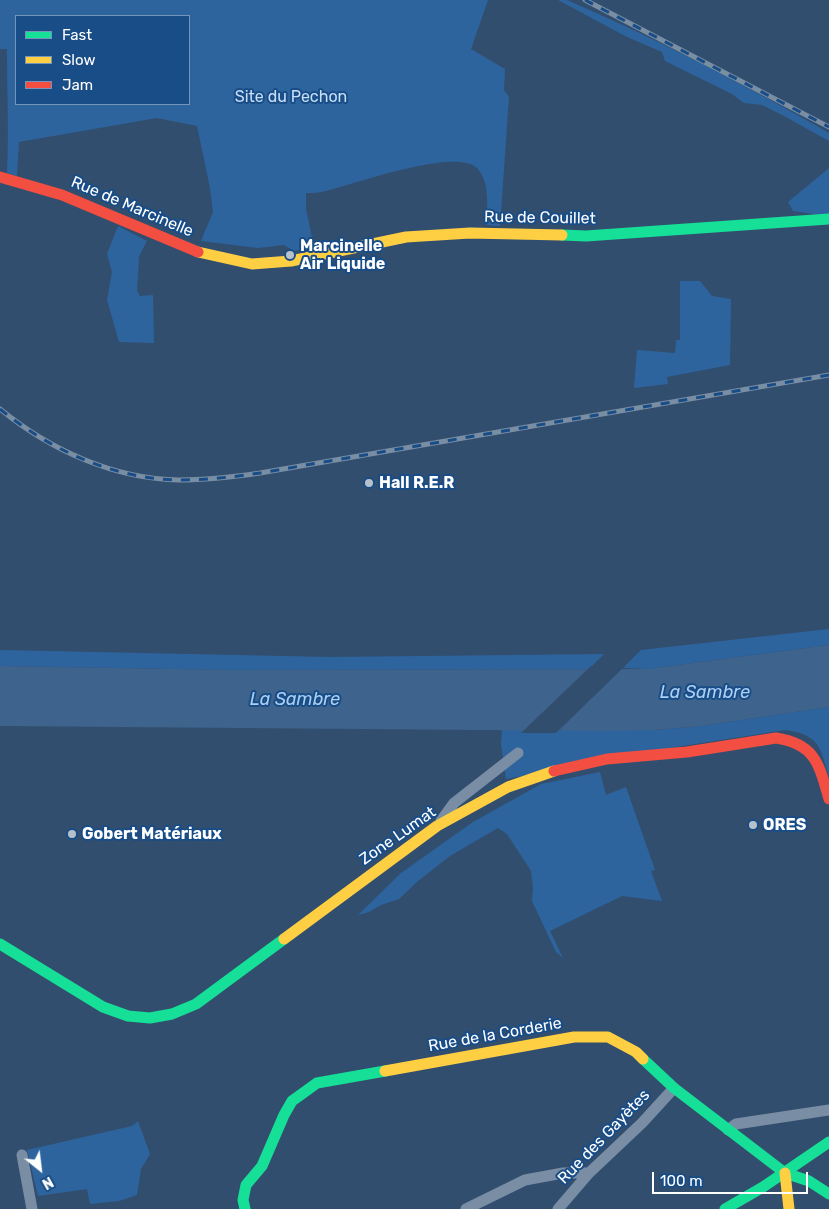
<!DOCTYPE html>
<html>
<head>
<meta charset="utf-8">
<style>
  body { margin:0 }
  #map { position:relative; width:829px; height:1209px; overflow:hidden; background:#324e6e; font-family:Rubik,sans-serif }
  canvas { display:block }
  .legend { position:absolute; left:15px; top:15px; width:175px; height:90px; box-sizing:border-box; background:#194d87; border:1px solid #7594b7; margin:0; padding:6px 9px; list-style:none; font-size:15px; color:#fff }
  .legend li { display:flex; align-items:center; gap:10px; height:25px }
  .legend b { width:25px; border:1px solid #7594b7 }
  .north { position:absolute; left:15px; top:1144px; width:50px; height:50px; -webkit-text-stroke:4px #194d87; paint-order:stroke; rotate:151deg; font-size:14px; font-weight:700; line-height:20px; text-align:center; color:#fff }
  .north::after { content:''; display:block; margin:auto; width:18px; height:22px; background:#fff; clip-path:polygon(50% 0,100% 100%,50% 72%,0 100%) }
  .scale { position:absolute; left:652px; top:1172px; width:156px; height:22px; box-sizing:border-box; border:2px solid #fff; border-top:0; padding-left:6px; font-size:15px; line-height:18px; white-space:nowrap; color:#fff; -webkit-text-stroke:4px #194d87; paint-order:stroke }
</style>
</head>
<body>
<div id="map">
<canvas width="829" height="1209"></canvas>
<ul class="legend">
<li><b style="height:6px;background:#16e098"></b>Fast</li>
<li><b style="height:6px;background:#ffcf43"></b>Slow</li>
<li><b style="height:6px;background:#f24e42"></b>Jam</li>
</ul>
<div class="north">N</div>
<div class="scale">100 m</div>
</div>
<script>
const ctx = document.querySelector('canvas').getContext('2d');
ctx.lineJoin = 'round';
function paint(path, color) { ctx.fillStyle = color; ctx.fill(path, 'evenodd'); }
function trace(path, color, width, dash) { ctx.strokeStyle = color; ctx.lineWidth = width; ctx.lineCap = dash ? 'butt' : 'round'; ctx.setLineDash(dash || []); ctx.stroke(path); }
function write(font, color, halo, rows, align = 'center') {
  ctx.font = font + ' Rubik,sans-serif'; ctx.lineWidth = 4; ctx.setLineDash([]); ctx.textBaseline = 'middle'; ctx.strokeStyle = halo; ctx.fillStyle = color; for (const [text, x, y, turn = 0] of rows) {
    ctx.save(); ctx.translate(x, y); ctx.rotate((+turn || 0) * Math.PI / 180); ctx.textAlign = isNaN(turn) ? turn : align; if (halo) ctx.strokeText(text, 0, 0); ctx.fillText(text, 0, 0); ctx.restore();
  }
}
const green = new Path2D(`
  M 0,0 L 488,0 L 471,49 L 505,69 L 504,90 L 509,97 L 500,226 L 487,225 C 487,206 490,184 478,169 C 459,146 352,185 326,191 C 319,193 313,193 306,193 L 306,209 L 314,247 L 294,251 L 284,245 L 258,248 L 201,241 L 213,212 L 210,188 L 197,126 L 157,118 L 19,142 L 17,176 L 7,173 C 9,132 7,91 7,49 L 0,49 ZM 16,16 L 189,16 L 189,104 L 16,104 Z
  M 558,0 L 567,0 C 657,39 744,84 829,133 L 829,141 L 784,116 L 762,105 L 744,103 L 732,94 L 665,61 L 662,52 L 627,37 Z
  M 829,168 L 829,214 L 820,215 L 793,211 L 788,202 Z
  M 118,226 L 147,241 L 139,256 L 137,291 L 140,296 L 153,295 L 154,343 L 119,342 L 107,300 L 112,272 L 107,254 Z
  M 680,281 L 700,281 L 712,296 L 731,299 L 730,365 L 667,377 L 668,384 L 634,388 L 637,350 L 675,353 L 676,340 L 680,340 Z
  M 829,629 L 829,645 L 648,669 L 623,668 L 641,650 Z
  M 0,650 L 331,657 L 604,654 L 589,669 L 233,670 L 0,666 Z
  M 829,707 L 829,777 C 820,747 820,735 785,730 L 676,747 L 506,779 L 501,744 L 502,730 L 656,730 L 701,726 Z
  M 600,772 L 606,795 L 626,787 L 655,870 L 651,871 L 662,901 L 622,896 L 550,931 L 563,958 L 556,952 L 532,901 L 533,888 L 531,871 L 507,834 L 498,828 L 450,856 L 418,881 L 399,899 L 381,905 L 369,912 L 358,915 L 401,873 L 473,822 L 541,784 Z
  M 138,1121 L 150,1154 L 141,1169 L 137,1195 L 119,1201 L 90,1204 L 87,1189 L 38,1196 L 27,1150 L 132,1126 Z`);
const water = new Path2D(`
  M 829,645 L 829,707 L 701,726 L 656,730 L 601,731 L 0,726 L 0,666 L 233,670 L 648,669 Z`);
const pier = new Path2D(`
  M 591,666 L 625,666 L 556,733 L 521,733 Z`);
const street = new Path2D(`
  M 441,821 L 454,803 L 518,753
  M 728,1130 L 736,1124 L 829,1110
  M 22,1155 L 32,1209
  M 466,1209 L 525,1180 L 563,1173 L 589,1173
  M 558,1209 L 589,1173 L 642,1123 L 674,1088`);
const fast = new Path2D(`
  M 562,235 L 586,236 L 829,219
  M 0,944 L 103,1007 L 128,1016 L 150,1018 L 172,1014 L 196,1004 L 284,939
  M 643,1059 L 674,1088 L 785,1173 L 809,1181 L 829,1194
  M 245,1209 L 243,1200 L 246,1185 L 262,1166 L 284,1115 L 292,1101 L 317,1083 L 385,1071
  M 725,1209 L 763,1187 L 829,1142`);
const slow = new Path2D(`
  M 198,252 L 252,264 L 291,261 L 406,237 L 470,233 L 562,235
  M 284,939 L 437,826 L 508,787 L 554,771
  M 385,1071 L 574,1037 L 608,1037 L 636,1052 L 643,1059
  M 785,1173 L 789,1209`);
const jam = new Path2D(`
  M 0,177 L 62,195 L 198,252
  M 554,771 L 607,759 L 687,752 L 776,738 C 816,744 819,765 829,799`);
const rail = new Path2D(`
  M 585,0 L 829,127
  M 0,409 C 50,450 114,479 179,480 C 206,480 233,477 260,473 L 829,375`);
const markers = [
  [290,255,5,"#b7c1cc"],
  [369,483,5,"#b7c1cc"],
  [753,825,5,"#b7c1cc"],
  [72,834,5,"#b7c1cc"]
];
const parkNames = [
  ["Site du Pechon",291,97]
];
const streetNames = [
  ["Rue de Marcinelle",132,207,23],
  ["Rue de Couillet",540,218,1],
  ["Zone Lumat",398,836,-35],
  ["Rue de la Corderie",495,1035,-10],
  ["Rue des Gayètes",604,1137,-46]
];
const poiNames = [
  ["Marcinelle",300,246],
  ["Air Liquide",300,264],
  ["Hall R.E.R",379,483],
  ["ORES",763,825],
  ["Gobert Matériaux",82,834]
];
const waterNames = [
  ["La Sambre",705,693],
  ["La Sambre",295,700]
];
paint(green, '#2d649e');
paint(water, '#3e638d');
paint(pier, '#324e6e');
trace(street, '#798da4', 11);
trace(fast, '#16e098', 11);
trace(slow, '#ffcf43', 11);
trace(jam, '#f24e42', 11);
trace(rail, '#7a8ea3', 5);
trace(rail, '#194d87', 3, [9]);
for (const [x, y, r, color] of markers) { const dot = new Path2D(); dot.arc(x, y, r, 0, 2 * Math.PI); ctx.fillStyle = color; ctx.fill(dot); trace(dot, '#194d87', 2); }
write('16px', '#c6dff9', '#194d87', parkNames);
write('16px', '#fff', '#194d87', streetNames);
write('bold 16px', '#fff', '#194d87', poiNames, 'left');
write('italic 18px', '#accff4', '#194d87', waterNames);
</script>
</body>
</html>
